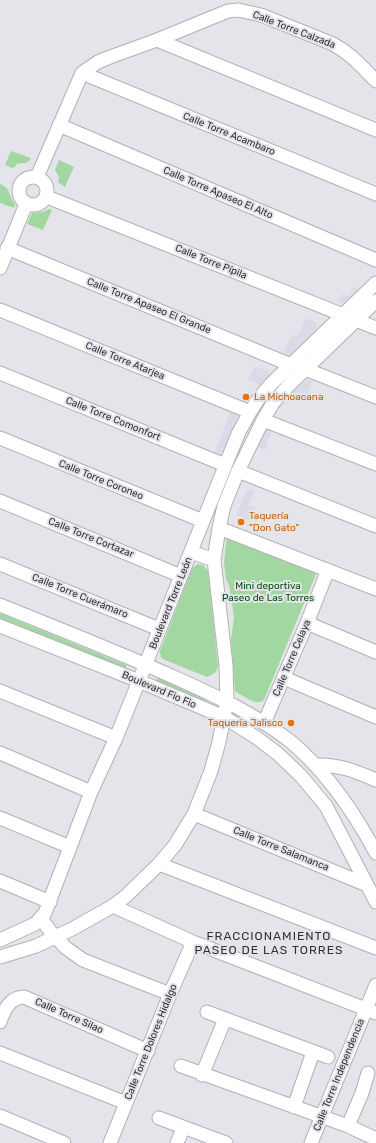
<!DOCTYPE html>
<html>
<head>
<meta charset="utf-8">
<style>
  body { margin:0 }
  canvas { display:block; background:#e4e4ea }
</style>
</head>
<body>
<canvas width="376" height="1143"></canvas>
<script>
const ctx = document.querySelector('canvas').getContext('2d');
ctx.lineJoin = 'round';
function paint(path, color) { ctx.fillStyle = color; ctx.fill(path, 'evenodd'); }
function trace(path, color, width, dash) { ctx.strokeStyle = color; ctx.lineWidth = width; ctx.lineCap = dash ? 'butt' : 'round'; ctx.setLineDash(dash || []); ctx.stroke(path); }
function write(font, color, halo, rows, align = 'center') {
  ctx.font = font + ' Rubik,sans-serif'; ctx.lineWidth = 4; ctx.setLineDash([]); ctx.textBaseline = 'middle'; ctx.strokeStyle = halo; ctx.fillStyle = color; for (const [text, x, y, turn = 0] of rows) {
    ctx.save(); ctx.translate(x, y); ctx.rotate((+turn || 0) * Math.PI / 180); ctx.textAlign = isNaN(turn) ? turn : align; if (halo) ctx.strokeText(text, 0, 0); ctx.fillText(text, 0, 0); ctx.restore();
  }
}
const built = new Path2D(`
  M 352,287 L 359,289 L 348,301 L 342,303 L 338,301 L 342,294 L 349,296 Z
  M 306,318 L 314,321 L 317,325 L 317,329 L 295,353 L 290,355 L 283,353 L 291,335 L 298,336 Z
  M 254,366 L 271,372 L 260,385 L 248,380 Z
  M 307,380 L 312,381 L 304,403 L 289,395 Z
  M 231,411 L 236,413 L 238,417 L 222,456 L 214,453 Z
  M 266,428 L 273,428 L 265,450 L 256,447 Z
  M 247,489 L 254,491 L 249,505 L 255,507 L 250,521 L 236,515 Z`);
const green = new Path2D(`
  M 11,151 L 31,158 C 28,165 23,162 17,164 L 15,167 L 12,168 L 5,165 Z
  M 59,160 L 74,167 L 65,187 L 58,182 L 59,177 L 55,170 Z
  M 0,184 C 12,189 8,196 15,204 L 14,208 L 0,203 Z
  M 49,209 L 52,210 L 43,230 L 27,224 L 32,213 L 42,212 Z
  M 227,535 L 317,572 L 266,695 C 265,698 263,702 260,702 C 254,704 240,694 235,691 L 231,639 L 234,618 L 231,596 L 229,586 L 226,579 L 224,562 Z
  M 198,564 L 203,565 L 208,571 L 218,666 L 216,672 L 207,677 L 165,660 C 161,658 160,656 160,651 L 192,568 Z
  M 0,613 L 126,665 L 126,667 L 125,668 L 0,618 Z
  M 159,678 L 207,698 L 208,700 L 206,701 L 157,681 L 156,679 Z`);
const minor = new Path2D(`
  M 157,40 L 376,130
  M 82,73 L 376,194
  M 59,125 L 376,260
  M19 191a14 14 0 1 1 28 0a14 14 0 1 1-28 0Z
  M 37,177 L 82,73 L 98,62 L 110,57 L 157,40 L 228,11 L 238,10 L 261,15 L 333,44 C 350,53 362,67 376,81
  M 47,197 L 376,328
  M 7,248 L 291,365
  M 0,268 L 26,204
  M 0,310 L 250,412
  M 305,369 L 376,397
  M 0,373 L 225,465
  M 263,420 L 376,464
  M 0,438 L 203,521
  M 238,471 L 376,526
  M 0,501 L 181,576
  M 219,528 L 376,589
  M 191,552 L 214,560
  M 0,564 L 159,629
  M 0,605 C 59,629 118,652 176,678 C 216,696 255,714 290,741 C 326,771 354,812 376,853
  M 307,623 L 376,652
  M 0,626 L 139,681 L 224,717 L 257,738 L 278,754 L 301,776 L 326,806 L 376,902
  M 284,678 L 376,717
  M 0,691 L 116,738
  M 264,723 L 307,623 L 328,570
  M 0,753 L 91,792
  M 315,765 C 338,764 355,771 376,780
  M 194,814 L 367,885
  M 0,818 L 70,847
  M 159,864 L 376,948
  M 0,881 L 50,902
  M 113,906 L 193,942 L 376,1013
  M 41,918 L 50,931 L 66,948 L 83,960 L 170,994
  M 0,940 L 35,924 L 45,913 L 91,792 L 116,738 L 238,434 L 250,412 L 259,398 L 271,384 L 376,283
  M 0,957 L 36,946 L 72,929 L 113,906 L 126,896 L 159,864 L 175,845 L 194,814 L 211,771 L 219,742 L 227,701 L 226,665 L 214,560 L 219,528 L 224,506 L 238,471 L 263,420 L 273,403 L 289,385 L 376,301
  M 207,1012 L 328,1057
  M 0,1022 C 4,1010 10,997 24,997 L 148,1051
  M 0,1053 L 126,1103
  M 181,1066 L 348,1126 L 376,1139
  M 202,1075 L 225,1019
  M 294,1107 L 313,1052
  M 0,1116 L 64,1143
  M 159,1118 L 226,1143
  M 348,1126 L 362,1093 L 368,1073
  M 110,1143 L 170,994 L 193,942
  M 177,1143 L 183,1128
  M 311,1143 L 376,985`);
const markers = [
  [246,397,4,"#e8710a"],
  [241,522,4,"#e8710a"],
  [291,723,4,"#e8710a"]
];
const streetNames = [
  ["Calle Torre Calzada",294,30,21],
  ["Calle Torre Acambaro",229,134,22],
  ["Calle Torre Apaseo El Alto",218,193,23],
  ["Calle Torre Pípila",211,262,22],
  ["Calle Torre Apaseo El Grande",149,306,22],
  ["Calle Torre Atarjea",125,361,22],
  ["Calle Torre Comonfort",113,419,22],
  ["Calle Torre Coroneo",101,480,22],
  ["Calle Torre Cortazar",91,538,22],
  ["Calle Torre Cuerámaro",80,596,22],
  ["Boulevard Torre León",171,603,-68],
  ["Calle Torre Celaya",292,658,-67],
  ["Boulevard Fio Fio",159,690,23],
  ["Calle Torre Salamanca",281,849,22],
  ["Calle Torre Silao",69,1016,24],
  ["Calle Torre Dolores Hidalgo",151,1042,-68],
  ["Calle Torre Independencia",339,1075,-68]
];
const foodNames = [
  ["La Michoacana",254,397],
  ["Taquería",249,516],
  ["\"Don Gato\"",249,528],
  ["Taquería Jalisco",283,723,"right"]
];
const parkNames = [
  ["Mini deportiva",268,586],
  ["Paseo de Las Torres",268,598]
];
const quarterNames = [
  ["FRACCIONAMIENTO",269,937],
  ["PASEO DE LAS TORRES",269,951]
];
paint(built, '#dbdae8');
paint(green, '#a3d7a2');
trace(minor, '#b1b0b7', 15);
trace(minor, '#fff', 13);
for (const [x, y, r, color] of markers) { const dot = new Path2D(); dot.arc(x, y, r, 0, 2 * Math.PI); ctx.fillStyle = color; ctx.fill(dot); trace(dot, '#e4e4ea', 1.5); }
write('10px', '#313133', '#e4e4ea', streetNames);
write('10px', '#c56008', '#e4e4ea', foodNames, 'left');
write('10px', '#034f0c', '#e4e4ea', parkNames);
ctx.letterSpacing = '1px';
write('12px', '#313133', '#e4e4ea', quarterNames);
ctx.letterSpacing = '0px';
</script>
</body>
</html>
